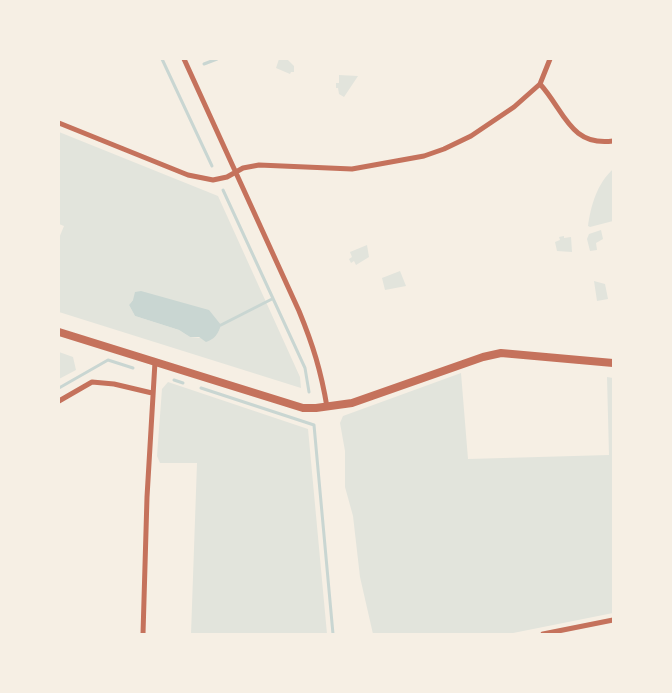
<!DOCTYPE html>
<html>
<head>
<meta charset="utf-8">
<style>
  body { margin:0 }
  #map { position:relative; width:672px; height:693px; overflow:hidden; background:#f6efe4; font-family:"Fira Sans Condensed",sans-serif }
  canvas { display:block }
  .frame { position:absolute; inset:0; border:60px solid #f6efe4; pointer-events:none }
</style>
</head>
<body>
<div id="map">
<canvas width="672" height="693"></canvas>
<div class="frame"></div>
</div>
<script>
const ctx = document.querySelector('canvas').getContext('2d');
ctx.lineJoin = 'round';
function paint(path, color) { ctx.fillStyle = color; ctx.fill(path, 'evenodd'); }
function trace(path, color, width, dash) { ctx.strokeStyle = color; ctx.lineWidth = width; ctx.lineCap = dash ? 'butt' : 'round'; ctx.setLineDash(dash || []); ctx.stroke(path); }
const green = new Path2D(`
  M 279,59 L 287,59 L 294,66 L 294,72 L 291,72 L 290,74 L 276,68 Z
  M 339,75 L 358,76 L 344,97 L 339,94 L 338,88 L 336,88 L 336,83 L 339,83 Z
  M 59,132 L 218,196 L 300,377 L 301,388 L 59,312 L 59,238 L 64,226 L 59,224 ZM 133,300 L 212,339 L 190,337 L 179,330 L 135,316 L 129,305 Z
  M 613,169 L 613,221 L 590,227 L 588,226 C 591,205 597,184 613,169 Z
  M 601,230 L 603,239 L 596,243 L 597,250 L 590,251 L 587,239 L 589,234 Z
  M 564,236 L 564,238 L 571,237 L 572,252 L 557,251 L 555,242 L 560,240 L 559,237 Z
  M 367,245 L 369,257 L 356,265 L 354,261 L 351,263 L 349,259 L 352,257 L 350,252 Z
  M 400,271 L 406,286 L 385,290 L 382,278 Z
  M 594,281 L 605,284 L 608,299 L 597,301 Z
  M 59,352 L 73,357 L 76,370 L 59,379 Z
  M 461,373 L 468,459 L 609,455 L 607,377 L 613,378 L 613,613 L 508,634 L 373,634 L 360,577 L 353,516 L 345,487 L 345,451 L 340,423 L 343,416 Z
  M 168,382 L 308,429 L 327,634 L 191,634 L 197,463 L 160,463 L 157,456 L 162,389 Z`);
const water = new Path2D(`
  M 141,291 L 209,310 L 221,325 C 218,334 215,339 206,342 L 199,337 L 190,337 L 179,330 L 135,316 L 129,305 L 133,300 L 135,292 Z`);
const stream = new Path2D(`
  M 162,59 L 212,166
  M 204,64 L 217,59
  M 223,190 L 305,368 L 309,392
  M 221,325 L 272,299
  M 174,380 L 183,383
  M 59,388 L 108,360 L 133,368
  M 201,388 L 314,425 L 333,634`);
const minor = new Path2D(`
  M 184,59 L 299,311 C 313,345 321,371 327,407
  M 540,84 C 564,110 570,147 613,141
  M 59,123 L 188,175 L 213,180 L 227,177 L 243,168 L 259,165 L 352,169 L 424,156 L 444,149 L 471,136 L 514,107 L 540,84 L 550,59
  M 59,401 L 92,382 L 114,384 L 152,393
  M 143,634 L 147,497 L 155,362
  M 543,634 L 613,620`);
const tertiary = new Path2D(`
  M 59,332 L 303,408 L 316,408 L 352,403 L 483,357 L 501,353 L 613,363`);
paint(green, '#e2e4dc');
paint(water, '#c9d6d2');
trace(stream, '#c9d6d2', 3);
trace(minor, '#c5725c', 5);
trace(tertiary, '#c5725c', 8);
</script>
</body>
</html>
